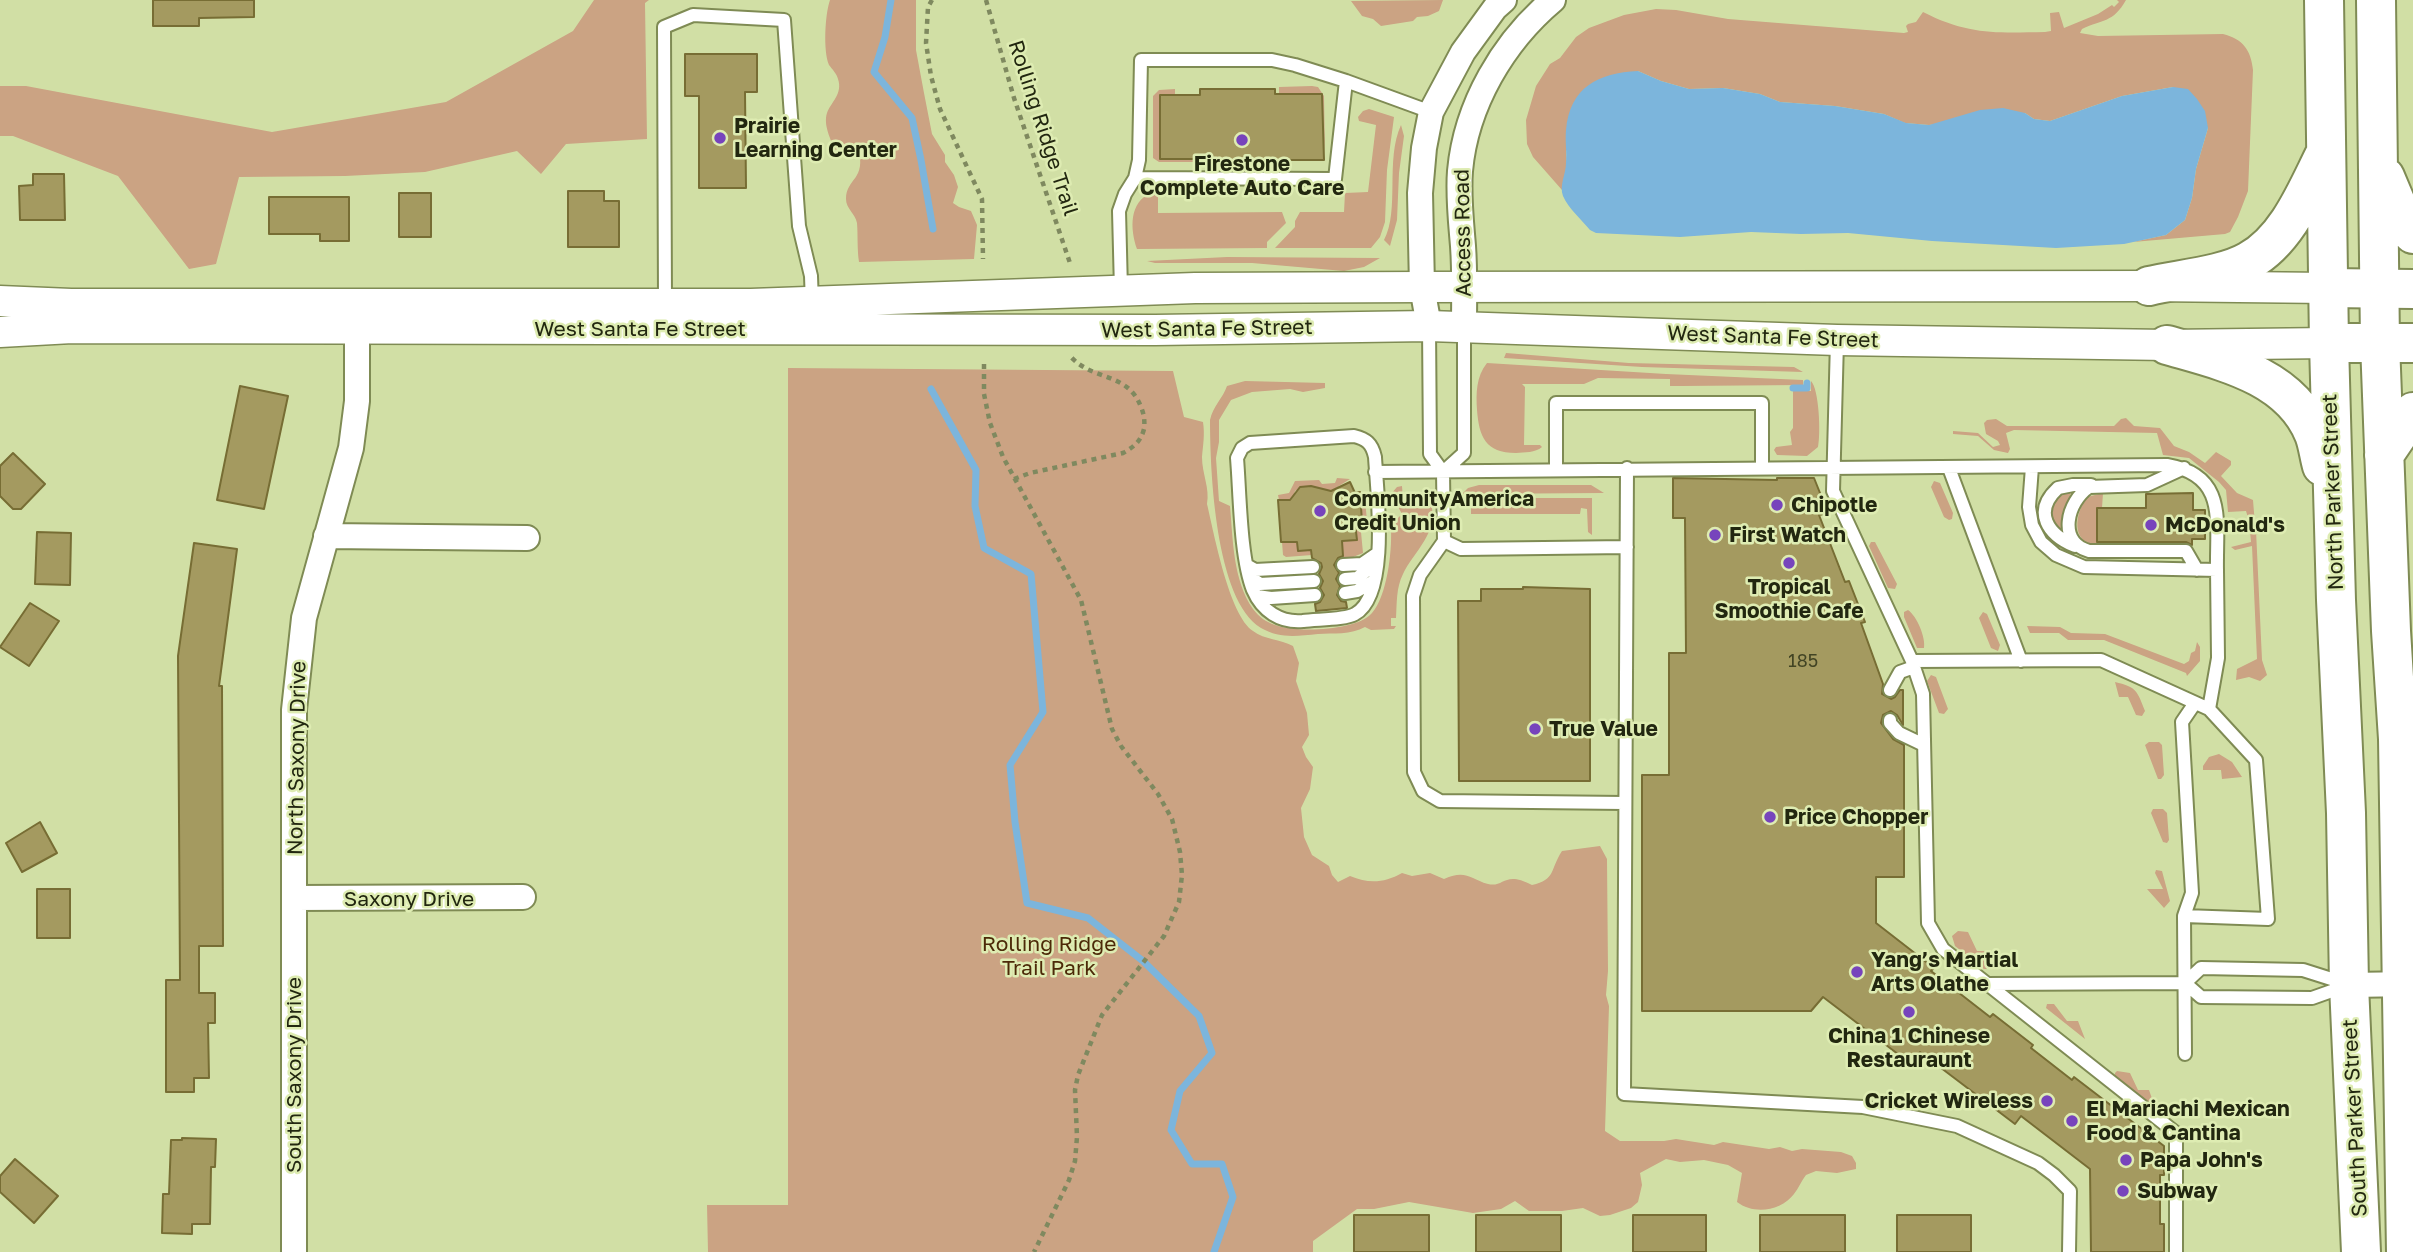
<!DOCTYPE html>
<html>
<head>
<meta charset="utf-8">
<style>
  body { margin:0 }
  canvas { display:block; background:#d1dfa5 }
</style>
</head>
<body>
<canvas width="2413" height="1252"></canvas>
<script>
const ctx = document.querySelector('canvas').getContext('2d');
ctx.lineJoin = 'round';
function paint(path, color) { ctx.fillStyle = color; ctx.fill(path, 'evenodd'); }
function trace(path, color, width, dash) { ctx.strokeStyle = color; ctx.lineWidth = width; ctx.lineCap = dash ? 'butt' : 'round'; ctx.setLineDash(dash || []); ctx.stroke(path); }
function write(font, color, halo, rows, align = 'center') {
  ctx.font = font + ' "Golos Text",sans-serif'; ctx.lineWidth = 5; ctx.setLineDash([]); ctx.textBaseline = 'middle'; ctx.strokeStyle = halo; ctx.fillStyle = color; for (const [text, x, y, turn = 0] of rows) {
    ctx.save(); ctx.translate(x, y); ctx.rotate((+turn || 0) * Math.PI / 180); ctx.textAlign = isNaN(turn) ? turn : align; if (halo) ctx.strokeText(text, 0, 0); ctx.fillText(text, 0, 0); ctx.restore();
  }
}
const green = new Path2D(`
  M 594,0 L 649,0 L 645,3 L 647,139 L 566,144 L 541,174 L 517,151 L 425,172 L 345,176 L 239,177 L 216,264 L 189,269 L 118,176 L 13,136 L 0,136 L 0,86 L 26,86 L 272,132 L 446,102 L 573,31 Z
  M 830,0 L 916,0 L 916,50 L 924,93 L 932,134 L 945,155 L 945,162 L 954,175 L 958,187 L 953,203 L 959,207 L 971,211 L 977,225 L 974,259 L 859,262 C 857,249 858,235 857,223 C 855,213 846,209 846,199 C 846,178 867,180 858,148 L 851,144 L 835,150 C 831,140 823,125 827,113 C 831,102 843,94 838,79 C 837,74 832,69 829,65 C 823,51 825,14 830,0 Z
  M 1443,0 L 1439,11 L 1428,16 L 1417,17 L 1413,21 L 1381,26 L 1373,19 L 1362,16 L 1351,1 Z
  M 2117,0 L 2126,0 C 2113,23 2103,19 2082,29 L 2080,33 L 2098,36 L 2223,34 C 2243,39 2251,50 2253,70 L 2248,191 L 2238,217 L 2230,232 L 2225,234 L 2133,242 L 2166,235 L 2185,220 L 2192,198 L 2196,169 L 2208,128 L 2173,87 L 2122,96 L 2050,121 L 2034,119 L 2025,113 L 1929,125 L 1905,123 L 1884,114 L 1835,106 L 1780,102 L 1760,94 L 1723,88 L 1689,89 L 1661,81 L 1638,71 L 1566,151 L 1567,166 L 1562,190 L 1533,157 L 1527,144 L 1526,120 L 1536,86 L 1550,64 L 1560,58 L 1576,37 L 1589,28 L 1624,15 L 1656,9 L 1676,10 L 1728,19 L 1904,33 L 1908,32 L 1906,26 L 1908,24 L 1916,22 L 1923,12 C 1968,35 1996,33 2045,32 L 2051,31 L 2050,13 L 2059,12 L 2064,28 L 2098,14 L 2112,5 L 2114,7 L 2119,2 Z
  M 1312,86 L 1318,87 L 1324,96 L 1325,155 L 1323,126 L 1279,94 L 1279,87 Z
  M 1175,89 L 1175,95 L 1160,96 L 1160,158 L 1196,159 L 1196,162 L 1159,162 L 1153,158 L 1153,96 L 1159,90 Z
  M 1369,109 L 1394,117 L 1387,170 L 1385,222 L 1380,237 L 1371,248 L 1275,248 L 1295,227 L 1295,221 L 1300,212 L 1344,212 L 1345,193 L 1368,192 L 1376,125 L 1359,121 L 1358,117 L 1363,111 Z
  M 1401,125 L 1404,136 L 1399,173 L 1397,220 L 1390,246 L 1384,240 C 1400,210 1385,160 1401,125 Z
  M 1151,193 L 1158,195 L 1158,213 L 1282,212 L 1286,223 L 1267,242 L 1267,248 L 1137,249 C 1130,229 1129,202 1151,193 Z
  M 1227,257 L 1380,258 L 1364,267 L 1344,271 L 1252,263 L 1155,263 L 1147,261 Z
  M 1506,353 L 1629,363 L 1794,367 L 1803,372 L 1642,367 L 1504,358 Z
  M 1487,363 L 1666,374 L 1803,380 L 1803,385 L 1680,386 L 1670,386 L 1670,379 L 1598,378 L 1584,384 L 1522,384 L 1525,387 L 1524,445 L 1540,445 L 1542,447 C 1535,453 1525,452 1516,453 C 1485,453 1479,436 1477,410 C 1476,393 1476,377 1487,363 Z
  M 788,368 L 1173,371 L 1184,417 L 1203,422 C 1205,435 1203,445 1202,457 C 1202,474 1210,488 1207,504 C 1214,533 1229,615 1253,631 C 1265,640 1280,639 1293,646 L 1299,663 L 1296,681 L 1307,713 L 1309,735 L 1302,747 L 1306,757 L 1313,767 L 1310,789 L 1301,808 L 1304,837 L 1312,855 L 1329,866 L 1332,875 L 1338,882 L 1350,876 C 1369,884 1384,883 1402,873 L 1412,876 L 1430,873 L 1444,879 C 1466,869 1470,879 1488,884 C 1504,888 1504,870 1532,885 C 1556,880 1550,869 1562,851 L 1600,846 L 1607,859 L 1608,971 L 1606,995 L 1609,1006 L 1605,1131 L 1620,1141 L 1664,1141 L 1676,1139 L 1714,1145 L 1723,1142 L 1769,1149 L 1780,1147 L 1792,1151 L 1802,1149 L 1841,1152 L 1852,1156 L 1856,1163 L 1856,1169 L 1837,1173 L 1816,1171 L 1806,1175 C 1801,1181 1799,1188 1794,1194 C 1781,1211 1754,1215 1737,1202 L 1742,1173 L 1728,1165 L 1704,1160 L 1680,1162 L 1666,1159 L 1640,1173 L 1642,1185 L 1638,1202 L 1631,1208 L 1610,1215 L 1600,1216 L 1583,1208 L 1562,1211 L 1529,1211 L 1515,1201 L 1501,1209 L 1473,1213 L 1409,1202 L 1374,1209 L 1357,1209 L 1313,1241 L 1313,1252 L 708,1252 L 707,1205 L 788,1205 Z
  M 1245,381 L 1325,383 L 1325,388 L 1303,392 L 1290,389 L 1252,392 L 1231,400 L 1219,420 L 1219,442 L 1216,458 L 1219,501 L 1230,506 C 1233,540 1233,580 1253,609 C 1259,617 1266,622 1275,625 C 1296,633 1357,631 1372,613 C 1387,596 1392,552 1391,530 L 1396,527 L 1396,520 L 1402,514 L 1391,494 L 1397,487 L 1402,486 L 1403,500 L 1420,501 L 1431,504 C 1439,533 1414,551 1403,574 C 1396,588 1397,603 1396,618 L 1391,618 L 1391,626 L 1396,626 L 1394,629 L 1371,630 L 1365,627 C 1351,635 1333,633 1318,634 C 1297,636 1280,639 1261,628 C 1215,600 1210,470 1210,420 C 1213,406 1223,398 1227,386 Z
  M 1811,381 C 1819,389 1821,433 1818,447 L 1807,456 L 1777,455 L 1774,450 L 1776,447 L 1792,445 L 1790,432 L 1793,428 L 1793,391 L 1811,391 Z
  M 2126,418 L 2134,426 L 2160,428 L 2174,446 L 2189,452 L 2205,463 L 2216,452 L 2231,461 L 2231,465 L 2221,476 L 2237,493 L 2253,500 L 2255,525 L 2250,524 L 2246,511 L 2228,512 L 2226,490 L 2219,482 L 2189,458 L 2163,455 L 2157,433 L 2014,430 L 2006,433 L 2010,449 L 2008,453 L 1994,450 L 1978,436 L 1953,434 L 1953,431 L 1978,433 L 1993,447 L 2000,445 L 1998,441 L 1986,434 L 1984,423 L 1987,420 L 1996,419 L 2007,426 L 2114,426 L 2121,419 Z
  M 1337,478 L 1350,479 L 1331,491 C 1319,487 1306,482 1295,491 L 1293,499 L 1279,500 L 1278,495 L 1289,493 L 1295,481 L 1319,480 L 1322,484 L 1335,483 Z
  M 1934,481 L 1940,483 L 1953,513 L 1952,519 L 1949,520 L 1944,517 L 1931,487 Z
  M 1479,485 L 1591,485 L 1604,493 L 1462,494 L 1468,488 Z
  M 2068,492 L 2071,492 C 2069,504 2063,515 2063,529 L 2059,530 C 2046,516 2051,500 2068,492 Z
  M 2103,493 L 2102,508 L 2097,509 L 2097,546 C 2070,542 2075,514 2087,497 Z
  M 1360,498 L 1365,498 L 1367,522 L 1361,532 L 1363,553 L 1353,557 L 1313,559 L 1312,555 L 1286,557 L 1283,555 L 1282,542 L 1297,540 L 1298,551 L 1340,548 L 1340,542 L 1356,540 L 1355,523 Z
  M 1483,498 L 1592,498 L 1592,535 L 1588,532 L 1587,509 L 1581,508 L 1580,514 L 1471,514 L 1471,504 L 1467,501 Z
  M 2256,530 L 2262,660 L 2267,675 L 2260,681 L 2249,677 L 2236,680 L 2237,669 L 2257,659 L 2252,546 L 2235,550 L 2231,547 L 2251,542 L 2250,531 Z
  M 1871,542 L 1875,542 L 1897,584 L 1895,589 L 1888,588 L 1869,546 Z
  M 1908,610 C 1917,616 1926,638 1924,648 L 1917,648 L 1904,617 L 1904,612 Z
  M 1983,612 L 1987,614 L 2000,645 L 1998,651 L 1991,648 L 1979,618 Z
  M 2027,626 L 2060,627 L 2071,633 L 2105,634 L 2184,664 L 2189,661 L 2191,653 L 2195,651 L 2197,642 L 2200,647 L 2200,661 L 2187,676 L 2186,673 L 2104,640 L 2068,640 L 2059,633 L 2030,633 Z
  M 1931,675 L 1936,677 L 1948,709 L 1944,714 L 1939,713 L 1927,681 Z
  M 2115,682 C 2136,687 2137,690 2145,711 L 2142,716 L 2136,715 L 2128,697 L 2119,697 Z
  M 2149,742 L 2159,742 L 2162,745 L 2164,775 L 2161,779 L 2158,779 L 2145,745 Z
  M 2219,754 L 2232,762 L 2242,777 L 2222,779 L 2221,770 L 2203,770 L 2203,766 L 2209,757 Z
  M 2153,809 L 2163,809 L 2167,813 L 2169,840 L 2167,843 L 2163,842 L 2151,813 Z
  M 2156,870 L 2162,871 L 2170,901 L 2164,908 L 2147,889 L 2163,889 L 2155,873 Z
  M 1958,931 L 1968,932 L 1977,951 L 1986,951 L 1991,965 L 1990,969 L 1984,969 L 1955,946 L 1952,936 Z
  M 2047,1004 L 2054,1004 L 2067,1021 L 2078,1021 L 2085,1039 L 2046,1008 Z
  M 2117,1071 L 2130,1073 L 2138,1090 L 2149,1090 L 2155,1107 L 2115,1077 L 2115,1073 Z`);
const water = new Path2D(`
  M 1638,71 L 1661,81 L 1689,89 L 1723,88 L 1760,94 L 1780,102 L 1835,106 L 1884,114 L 1906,123 L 1929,125 L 1980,110 L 2003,108 L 2025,113 L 2034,119 L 2050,121 L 2122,96 L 2173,87 L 2188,89 L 2197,99 L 2205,111 L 2208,128 L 2196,169 L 2192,198 L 2185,220 L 2166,235 L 2124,244 L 2056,248 L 1932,241 L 1848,233 L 1801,234 L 1751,232 L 1680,237 L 1596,233 L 1590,230 C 1582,220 1568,208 1563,196 C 1559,185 1566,174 1566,163 C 1567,153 1565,141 1566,130 C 1570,87 1598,73 1638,71 Z`);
const stream = new Path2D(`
  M 891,0 L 885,37 L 874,72 L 912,118 L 921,160 L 933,229
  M 1793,388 L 1807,388 L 1807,383
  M 931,389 L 976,470 L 975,506 L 984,548 L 1031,574 L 1043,712 L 1010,765 L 1015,822 L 1027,903 L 1088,918 L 1143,961 L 1199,1016 L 1212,1053 L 1180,1091 L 1171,1130 L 1192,1164 L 1222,1164 L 1233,1197 L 1214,1252`);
const building = new Path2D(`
  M 153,0 L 254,0 L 254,17 L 199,18 L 199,26 L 153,26 Z
  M 685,54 L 757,54 L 757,92 L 745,92 L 746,188 L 699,188 L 699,96 L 685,96 Z
  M 1200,89 L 1275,89 L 1275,94 L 1322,94 L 1324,160 L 1274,160 L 1274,164 L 1200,164 L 1200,159 L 1160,159 L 1160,95 L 1200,95 Z
  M 33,174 L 64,174 L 65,220 L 20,220 L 19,186 L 33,185 Z
  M 568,191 L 604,191 L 604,201 L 619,201 L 619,247 L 568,247 Z
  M 399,193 L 431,193 L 431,237 L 399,237 Z
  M 269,197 L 349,197 L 349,241 L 320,241 L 320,234 L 269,234 Z
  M 240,386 L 288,396 L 264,509 L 217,500 Z
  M 13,453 L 45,484 L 21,509 L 13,509 L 0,496 L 0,466 Z
  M 1673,478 L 1777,480 L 1777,478 L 1814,478 L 1828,513 L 1819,515 L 1845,582 L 1849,581 L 1865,622 L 1861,623 L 1883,684 L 1882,694 L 1891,699 L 1895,697 L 1900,690 L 1903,690 L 1903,725 L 1897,715 L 1891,711 L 1883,715 L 1881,723 L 1893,739 L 1904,745 L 1904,877 L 1876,877 L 1876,923 L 1934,968 L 1931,971 L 1963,996 L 1990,1017 L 1993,1014 L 2033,1045 L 2031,1048 L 2072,1080 L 2074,1077 L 2164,1146 L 2164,1175 L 2160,1175 L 2160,1224 L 2164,1224 L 2164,1252 L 2091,1252 L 2090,1169 L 2021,1116 L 2015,1124 L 1920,1052 L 1911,1064 L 1823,997 L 1811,1011 L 1642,1011 L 1642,775 L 1669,775 L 1669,653 L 1686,653 L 1685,518 L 1673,518 Z
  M 1350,482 L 1355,493 L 1360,492 L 1362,522 L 1355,523 L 1357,540 L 1342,541 L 1343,556 L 1338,558 L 1334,565 L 1339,573 L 1336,579 L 1340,586 L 1337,595 L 1341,601 L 1346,602 L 1347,608 L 1316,611 L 1315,604 L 1320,602 L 1324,595 L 1320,588 L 1323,581 L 1319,574 L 1322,567 L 1321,563 L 1312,558 L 1311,550 L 1298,551 L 1297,542 L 1281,542 L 1278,500 L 1290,500 L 1300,487 L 1311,486 L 1331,491 Z
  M 2193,493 L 2193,510 L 2205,510 L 2205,539 L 2192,539 L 2192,545 L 2186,542 L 2097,542 L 2097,508 L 2146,508 L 2146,494 Z
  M 37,532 L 71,533 L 70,585 L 35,584 Z
  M 194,543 L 237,549 L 219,686 L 222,686 L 223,946 L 199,946 L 199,993 L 215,993 L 215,1023 L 208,1023 L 209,1078 L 194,1078 L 194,1092 L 166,1092 L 166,980 L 180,980 L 178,656 Z
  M 1523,587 L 1590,589 L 1590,781 L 1459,781 L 1458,601 L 1481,601 L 1481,589 L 1523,589 Z
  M 30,603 L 59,621 L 29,666 L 0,647 Z
  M 40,822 L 57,853 L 22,872 L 6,843 Z
  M 37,889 L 70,889 L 70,938 L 37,938 Z
  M 182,1138 L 216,1139 L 215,1167 L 211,1167 L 210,1224 L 192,1224 L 192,1234 L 162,1233 L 163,1194 L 169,1194 L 171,1140 L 182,1140 Z
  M 15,1159 L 58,1196 L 34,1223 L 0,1192 L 0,1176 Z
  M 1354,1215 L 1429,1215 L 1429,1252 L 1354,1252 Z
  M 1476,1215 L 1561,1215 L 1561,1252 L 1476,1252 Z
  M 1633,1215 L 1706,1215 L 1706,1252 L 1633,1252 Z
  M 1760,1215 L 1845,1215 L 1845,1252 L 1760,1252 Z
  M 1897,1215 L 1971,1215 L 1971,1252 L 1897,1252 Z`);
const path = new Path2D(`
  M 932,0 L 928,7 L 926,43 L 931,76 L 940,109 L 982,199 L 983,259
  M 986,0 L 1014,98 L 1071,266
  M 984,364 L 984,394 L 990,423 L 1003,457 L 1081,600 L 1112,729 L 1121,746 L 1158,794 L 1172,819 L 1180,852 L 1182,875 L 1179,902 L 1164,936 L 1102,1015 L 1078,1075 L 1075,1090 L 1077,1137 L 1075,1161 L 1069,1180 L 1034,1252
  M 1014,479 L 1030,473 L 1123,453 C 1134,447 1141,441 1144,429 C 1145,421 1144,414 1141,407 C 1128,372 1093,381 1071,357`);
const service = new Path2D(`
  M 1135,178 L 1335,179 L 1346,81
  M 1121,290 L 1119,211 L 1125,194 L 1135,178 L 1139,160 L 1141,60 L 1272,60 L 1295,65 L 1346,81 L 1431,112
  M 665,304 L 664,27 L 693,15 L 784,20 L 799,226 L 811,276 L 812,304
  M 1429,326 L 1430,454 L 1443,472 L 1444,541 L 1420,575 L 1413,596 L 1414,772 L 1423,791 L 1440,801 L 1624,803
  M 1837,341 L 1833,491 L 1912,661 L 1923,694 L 1928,923 L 1943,949 L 2176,1133 L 2176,1252
  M 1354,436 C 1366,439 1372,443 1375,457 C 1377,491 1390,595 1355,614 C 1345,620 1315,619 1303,621 C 1280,623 1262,611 1253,590 C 1240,557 1240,494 1237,458 L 1242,448 L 1250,443 Z
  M 1627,468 L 1624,1094 L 1863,1107 L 1957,1126 L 2038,1163 L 2054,1175 L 2070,1191 L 2069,1252
  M 1949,468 L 2021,661
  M 2184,468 L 2147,485 L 2089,487 C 2067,502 2057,542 2089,551 L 2186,551 L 2197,570
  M 1556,469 L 1556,403 L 1762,403 L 1762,468
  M 1375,472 L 2167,465 C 2228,475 2216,522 2217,570 L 2084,567 L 2056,555 L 2041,542 L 2032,525 L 2029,507 L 2032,467
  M 1443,472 L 1464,453 L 1464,328
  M 1444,541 L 1461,549 L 1627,547
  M 2075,546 C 2048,535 2032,512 2058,488 L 2073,485 L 2091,485
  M 1343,565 L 1362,564 L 1378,553
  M 1248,566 L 1255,570 L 1313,567
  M 1250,577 L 1260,584 L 1314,581
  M 1345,579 L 1357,578 L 1377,563
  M 1345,593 L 1357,591 L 1374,581
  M 1257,596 L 1271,598 L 1315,595
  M 1912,661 L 2101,660 L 2209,709 L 2256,760 L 2268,919 L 2184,916
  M 1890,690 L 1900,672 L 1914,667
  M 2209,709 L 2218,658 L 2217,570
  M 1890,720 L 1890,723 L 1899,733 L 1924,745
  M 2185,983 L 2201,968 L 2303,970 L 2344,983
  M 1987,984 L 2185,983 L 2201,997 L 2312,998 L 2343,987
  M 2185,1054 L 2184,916 L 2192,893 L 2182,722 L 2195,703`);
const minor = new Path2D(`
  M 1429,326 L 1422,287 L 1420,193 L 1424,148 L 1431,112 L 1463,52 L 1495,8 L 1504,0
  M 1464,327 C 1464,300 1465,273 1463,246 C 1461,221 1458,196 1460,171 C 1466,105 1503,42 1553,0
  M 326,536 L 527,538
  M 294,898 L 523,897
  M 2349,985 L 2413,984
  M 294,1252 L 294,710 L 304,618 L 351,448 L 357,401 L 357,312`);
const tertiary = new Path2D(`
  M 0,301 L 71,304 L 751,304 L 1195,288 L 1422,287 L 2149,286 L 2328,288
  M 0,332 L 72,328 L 1155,330 L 1429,326 L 1837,340 L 2167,345 L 2329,343`);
const primary = new Path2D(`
  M 2328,288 L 2413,289
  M 2329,343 L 2413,343`);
const trunk = new Path2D(`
  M 2324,0 L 2329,343 L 2336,600 L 2346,813 L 2349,985 L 2361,1252
  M 2376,0 L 2380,343 L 2391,631 L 2398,739 L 2406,1252
  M 2385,177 L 2406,227 L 2413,234
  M 2149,286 C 2179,279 2223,276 2249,261 C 2287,240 2306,192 2324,156
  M 2167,345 C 2222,361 2290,375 2314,434 C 2318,444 2319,456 2322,466
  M 2384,455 L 2413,412`);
const markers = [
  [720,138,7,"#7744bc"],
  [1242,140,7,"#7744bc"],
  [1777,505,7,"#7744bc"],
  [1320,511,7,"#7744bc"],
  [2151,525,7,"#7744bc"],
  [1715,535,7,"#7744bc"],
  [1789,563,7,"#7744bc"],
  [1535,729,7,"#7744bc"],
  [1770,817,7,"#7744bc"],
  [1857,972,7,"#7744bc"],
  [1909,1012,7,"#7744bc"],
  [2047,1101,7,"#7744bc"],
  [2072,1121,7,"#7744bc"],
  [2126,1160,7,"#7744bc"],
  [2123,1191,7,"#7744bc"]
];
const numberNames = [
  ["185",1803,661]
];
const poiNames = [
  ["Prairie",734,126],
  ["Learning Center",734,150],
  ["Firestone",1242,164,"center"],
  ["Complete Auto Care",1242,188,"center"],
  ["CommunityAmerica",1334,499],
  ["Credit Union",1334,523],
  ["Chipotle",1791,505],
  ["McDonald's",2165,525],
  ["First Watch",1729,535],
  ["Tropical",1789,587,"center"],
  ["Smoothie Cafe",1789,611,"center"],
  ["True Value",1549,729],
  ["Price Chopper",1784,817],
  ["Yang’s Martial",1871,960],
  ["Arts Olathe",1871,984],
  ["China 1 Chinese",1909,1036,"center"],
  ["Restauraunt",1909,1060,"center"],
  ["Cricket Wireless",2033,1101,"right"],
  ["El Mariachi Mexican",2086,1109],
  ["Food & Cantina",2086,1133],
  ["Papa John's",2140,1160],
  ["Subway",2137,1191]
];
const streetNames = [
  ["Rolling Ridge Trail",1043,128,72],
  ["Access Road",1463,233,-91],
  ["West Santa Fe Street",640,329],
  ["West Santa Fe Street",1207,329,-1],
  ["West Santa Fe Street",1773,337,2],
  ["North Parker Street",2333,492,-92],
  ["North Saxony Drive",297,758,-89],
  ["Saxony Drive",409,899],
  ["South Saxony Drive",294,1075,-90],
  ["South Parker Street",2355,1118,-93]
];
const parkNames = [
  ["Rolling Ridge",1049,944],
  ["Trail Park",1049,968]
];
paint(green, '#cba383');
paint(water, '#7cb5dc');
trace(stream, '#7cb5dc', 7);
paint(building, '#a49a60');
trace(building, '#776d34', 2);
trace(service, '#7f8b54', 16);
trace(minor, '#7f8b54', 28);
trace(tertiary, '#7f8b54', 33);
trace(primary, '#7f8b54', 42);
trace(trunk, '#7f8b54', 42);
trace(path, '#7f895f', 4.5, [5, 5]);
trace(service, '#fff', 12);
trace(minor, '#fff', 24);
trace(tertiary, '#fff', 30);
trace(primary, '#fff', 38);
trace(trunk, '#fff', 38);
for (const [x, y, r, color] of markers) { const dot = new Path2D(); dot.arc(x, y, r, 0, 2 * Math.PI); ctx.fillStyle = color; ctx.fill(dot); trace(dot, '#deecb2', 2.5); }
write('18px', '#424424', null, numberNames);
write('bold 21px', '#222710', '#deecb2', poiNames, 'left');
write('21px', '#222710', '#deecb2', streetNames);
write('21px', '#4c2908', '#deecb2', parkNames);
</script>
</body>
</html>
